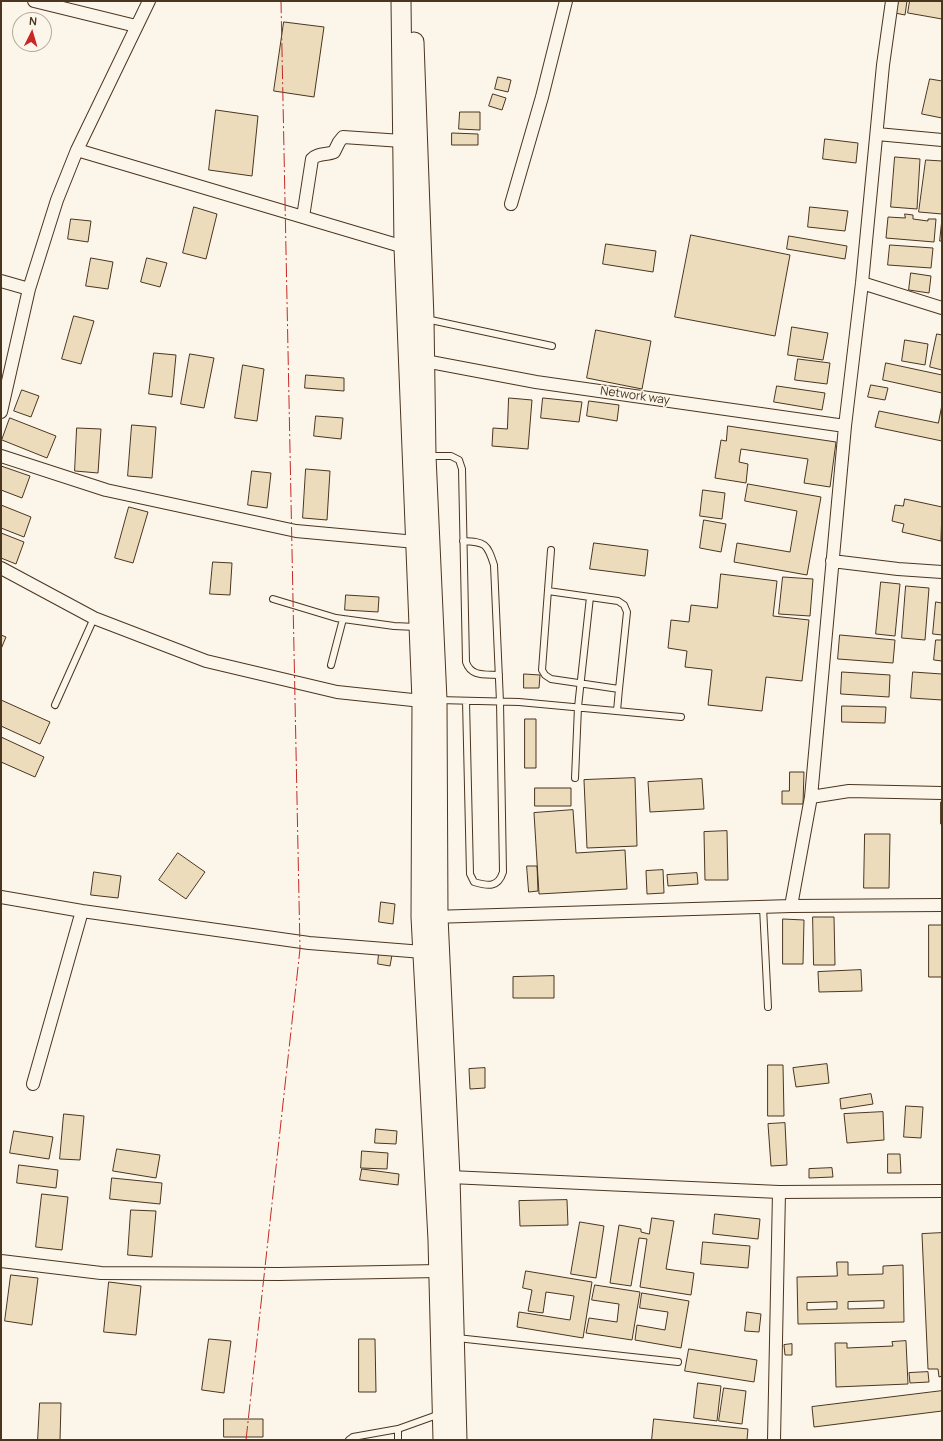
<!DOCTYPE html>
<html>
<head>
<meta charset="utf-8">
<style>
  body { margin:0 }
  #map { position:relative; width:943px; height:1441px; overflow:hidden; background:#fbf6e9; font-family:Manrope,sans-serif }
  canvas { display:block }
  .frame { position:absolute; inset:0; border:2px solid #4a3520; pointer-events:none }
  .north { position:absolute; left:12px; top:12px; width:40px; height:40px; box-sizing:border-box; background:#fbf6e9; border:1px solid #b4a999; border-radius:50%; rotate:5deg; font-size:11px; font-weight:700; line-height:16px; text-align:center; color:#4a3520 }
  .north::after { content:''; display:block; margin:auto; width:14px; height:18px; background:#c62828; clip-path:polygon(50% 0,100% 100%,50% 72%,0 100%) }
</style>
</head>
<body>
<div id="map">
<canvas width="943" height="1441"></canvas>
<div class="frame"></div>
<div class="north">N</div>
</div>
<script>
const ctx = document.querySelector('canvas').getContext('2d');
ctx.lineJoin = 'round';
function paint(path, color) { ctx.fillStyle = color; ctx.fill(path, 'evenodd'); }
function trace(path, color, width, dash) { ctx.strokeStyle = color; ctx.lineWidth = width; ctx.lineCap = dash ? 'butt' : 'round'; ctx.setLineDash(dash || []); ctx.stroke(path); }
function write(font, color, halo, rows, align = 'center') {
  ctx.font = font + ' Manrope,sans-serif'; ctx.lineWidth = 3; ctx.setLineDash([]); ctx.textBaseline = 'middle'; ctx.strokeStyle = halo; ctx.fillStyle = color; for (const [text, x, y, turn = 0] of rows) {
    ctx.save(); ctx.translate(x, y); ctx.rotate((+turn || 0) * Math.PI / 180); ctx.textAlign = isNaN(turn) ? turn : align; if (halo) ctx.strokeText(text, 0, 0); ctx.fillText(text, 0, 0); ctx.restore();
  }
}
const building = new Path2D(`
  M 898,1 L 907,1 L 905,15 L 895,13 Z
  M 910,1 L 942,1 L 942,19 L 908,13 Z
  M 284,22 L 324,27 L 314,97 L 274,91 Z
  M 498,77 L 511,80 L 508,92 L 495,89 Z
  M 930,79 L 942,81 L 942,118 L 922,114 Z
  M 493,94 L 506,98 L 502,110 L 489,106 Z
  M 216,110 L 258,116 L 252,176 L 209,170 Z
  M 460,112 L 480,112 L 480,130 L 459,129 Z
  M 452,133 L 478,134 L 478,145 L 452,145 Z
  M 825,139 L 858,143 L 856,163 L 823,159 Z
  M 895,157 L 920,159 L 917,209 L 891,207 Z
  M 926,160 L 942,161 L 942,214 L 919,212 Z
  M 194,207 L 217,214 L 206,259 L 183,253 Z
  M 810,207 L 848,211 L 845,231 L 808,227 Z
  M 905,214 L 913,215 L 913,219 L 928,221 L 928,219 L 936,219 L 934,242 L 886,238 L 888,217 L 905,218 Z
  M 71,219 L 91,221 L 88,242 L 68,239 Z
  M 942,219 L 942,241 L 940,241 Z
  M 691,235 L 790,255 L 775,336 L 675,317 Z
  M 789,236 L 847,246 L 845,259 L 787,249 Z
  M 606,244 L 656,251 L 653,272 L 603,264 Z
  M 890,245 L 933,248 L 931,268 L 888,265 Z
  M 91,258 L 113,262 L 108,289 L 86,286 Z
  M 147,258 L 167,263 L 160,287 L 141,282 Z
  M 911,273 L 931,276 L 929,293 L 909,290 Z
  M 74,316 L 94,321 L 81,364 L 62,359 Z
  M 792,327 L 828,333 L 823,360 L 788,355 Z
  M 596,330 L 651,341 L 642,389 L 587,378 Z
  M 937,334 L 942,335 L 942,370 L 930,367 Z
  M 905,340 L 928,344 L 925,365 L 902,361 Z
  M 154,353 L 176,355 L 172,397 L 149,394 Z
  M 190,354 L 214,358 L 204,408 L 181,404 Z
  M 798,359 L 830,363 L 827,384 L 795,380 Z
  M 886,363 L 942,375 L 942,393 L 883,380 Z
  M 243,365 L 264,369 L 257,421 L 235,418 Z
  M 306,375 L 344,378 L 344,391 L 305,388 Z
  M 871,385 L 888,388 L 885,400 L 868,397 Z
  M 777,386 L 825,393 L 822,410 L 774,402 Z
  M 22,390 L 39,396 L 31,417 L 14,411 Z
  M 509,398 L 532,400 L 528,449 L 492,446 L 493,428 L 507,429 Z
  M 543,398 L 582,402 L 579,422 L 541,418 Z
  M 589,401 L 619,405 L 617,421 L 587,416 Z
  M 942,405 L 942,441 L 875,427 L 879,411 L 938,423 Z
  M 316,416 L 343,418 L 341,439 L 314,436 Z
  M 10,418 L 56,436 L 47,458 L 2,440 Z
  M 132,425 L 156,427 L 152,478 L 128,476 Z
  M 728,426 L 836,442 L 830,487 L 804,483 L 808,459 L 741,449 L 739,462 L 748,464 L 746,483 L 715,478 L 721,440 L 726,441 Z
  M 77,428 L 101,429 L 98,473 L 75,471 Z
  M 1,466 L 30,476 L 22,498 L 1,490 Z
  M 306,469 L 330,471 L 327,520 L 303,518 Z
  M 252,471 L 271,473 L 267,508 L 248,505 Z
  M 748,484 L 821,497 L 807,575 L 734,562 L 737,543 L 790,552 L 797,511 L 745,501 Z
  M 703,490 L 725,493 L 722,519 L 700,516 Z
  M 905,499 L 942,507 L 941,541 L 902,532 L 904,524 L 892,521 L 895,505 L 903,506 Z
  M 1,505 L 31,517 L 24,537 L 1,528 Z
  M 129,507 L 148,512 L 133,563 L 115,558 Z
  M 704,520 L 726,524 L 721,552 L 700,548 Z
  M 1,533 L 24,542 L 16,564 L 1,558 Z
  M 594,543 L 648,550 L 645,576 L 590,569 Z
  M 213,562 L 232,563 L 230,595 L 210,594 Z
  M 721,574 L 777,581 L 773,616 L 809,620 L 802,681 L 766,677 L 762,711 L 708,705 L 712,670 L 685,667 L 687,651 L 668,648 L 671,620 L 689,622 L 691,605 L 717,608 Z
  M 783,577 L 813,579 L 810,616 L 779,614 Z
  M 881,582 L 900,584 L 895,636 L 876,634 Z
  M 906,586 L 929,588 L 925,640 L 902,638 Z
  M 346,595 L 379,597 L 378,612 L 345,610 Z
  M 936,602 L 942,603 L 942,635 L 933,634 Z
  M 1,635 L 6,637 L 1,649 Z
  M 840,635 L 895,640 L 893,663 L 838,659 Z
  M 936,640 L 942,640 L 942,661 L 934,660 Z
  M 842,672 L 890,675 L 889,697 L 841,694 Z
  M 913,672 L 942,674 L 942,700 L 911,698 Z
  M 524,674 L 540,675 L 539,688 L 524,688 Z
  M 1,700 L 50,722 L 40,744 L 1,726 Z
  M 842,706 L 886,707 L 885,723 L 842,722 Z
  M 525,719 L 536,719 L 536,768 L 525,768 Z
  M 1,737 L 44,757 L 35,777 L 1,762 Z
  M 790,772 L 804,772 L 803,804 L 782,804 L 782,791 L 789,791 Z
  M 635,778 L 637,846 L 587,848 L 584,780 Z
  M 702,779 L 704,809 L 650,812 L 648,782 Z
  M 535,788 L 571,788 L 571,806 L 535,806 Z
  M 941,802 L 942,802 L 942,824 L 941,824 Z
  M 573,810 L 576,853 L 625,850 L 627,889 L 539,894 L 534,813 Z
  M 727,831 L 728,880 L 705,880 L 704,832 Z
  M 865,834 L 890,834 L 889,888 L 864,888 Z
  M 178,853 L 205,872 L 186,899 L 159,880 Z
  M 527,866 L 537,866 L 538,891 L 529,892 Z
  M 663,870 L 664,893 L 647,894 L 646,871 Z
  M 94,872 L 121,876 L 118,898 L 91,895 Z
  M 697,873 L 698,884 L 668,886 L 667,875 Z
  M 381,902 L 395,904 L 393,924 L 379,922 Z
  M 813,917 L 834,917 L 835,965 L 814,965 Z
  M 783,919 L 804,920 L 803,964 L 783,964 Z
  M 929,925 L 942,925 L 942,977 L 929,977 Z
  M 379,953 L 392,955 L 390,966 L 378,964 Z
  M 861,970 L 862,991 L 819,992 L 818,972 Z
  M 554,976 L 554,998 L 513,998 L 513,977 Z
  M 827,1064 L 829,1083 L 796,1087 L 793,1068 Z
  M 768,1065 L 783,1065 L 784,1116 L 768,1116 Z
  M 485,1068 L 485,1088 L 470,1089 L 469,1069 Z
  M 871,1094 L 873,1104 L 841,1109 L 840,1099 Z
  M 906,1106 L 923,1107 L 921,1138 L 904,1137 Z
  M 883,1112 L 884,1140 L 847,1143 L 844,1114 Z
  M 64,1114 L 84,1116 L 80,1160 L 60,1159 Z
  M 785,1123 L 787,1165 L 771,1166 L 768,1124 Z
  M 376,1129 L 397,1131 L 396,1144 L 375,1143 Z
  M 14,1131 L 53,1137 L 49,1159 L 10,1153 Z
  M 117,1149 L 160,1155 L 156,1178 L 113,1171 Z
  M 362,1151 L 388,1153 L 387,1169 L 361,1168 Z
  M 888,1154 L 900,1154 L 901,1173 L 888,1173 Z
  M 19,1165 L 58,1170 L 56,1188 L 17,1183 Z
  M 832,1168 L 833,1177 L 809,1178 L 809,1169 Z
  M 362,1169 L 399,1174 L 398,1185 L 360,1180 Z
  M 112,1178 L 162,1183 L 160,1204 L 110,1199 Z
  M 42,1194 L 68,1197 L 62,1250 L 36,1247 Z
  M 567,1200 L 568,1225 L 520,1226 L 519,1201 Z
  M 131,1210 L 156,1211 L 152,1257 L 128,1255 Z
  M 715,1214 L 760,1219 L 758,1239 L 713,1234 Z
  M 652,1218 L 674,1221 L 666,1269 L 694,1273 L 691,1295 L 640,1287 L 647,1239 L 639,1238 L 631,1286 L 610,1283 L 619,1225 L 641,1229 L 641,1232 L 649,1234 Z
  M 580,1222 L 604,1226 L 596,1278 L 571,1274 Z
  M 942,1233 L 942,1376 L 939,1377 L 938,1369 L 928,1369 L 922,1234 Z
  M 703,1242 L 750,1246 L 748,1268 L 701,1264 Z
  M 837,1262 L 848,1262 L 848,1275 L 883,1274 L 883,1266 L 903,1265 L 904,1322 L 798,1324 L 797,1277 L 837,1276 ZM 884,1301 L 884,1308 L 848,1309 L 848,1302 ZM 837,1302 L 837,1309 L 807,1310 L 807,1303 Z
  M 526,1271 L 592,1282 L 583,1338 L 517,1327 L 519,1312 L 570,1320 L 574,1296 L 546,1292 L 543,1313 L 528,1311 L 532,1290 L 523,1288 Z
  M 11,1275 L 38,1278 L 32,1325 L 5,1321 Z
  M 109,1282 L 141,1286 L 136,1335 L 104,1332 Z
  M 595,1285 L 640,1292 L 632,1340 L 586,1333 L 589,1318 L 617,1322 L 619,1304 L 592,1300 Z
  M 642,1293 L 689,1301 L 681,1348 L 635,1340 L 637,1325 L 665,1330 L 668,1312 L 640,1308 Z
  M 747,1312 L 761,1314 L 759,1332 L 745,1331 Z
  M 209,1339 L 231,1341 L 224,1393 L 202,1390 Z
  M 359,1339 L 375,1339 L 376,1392 L 359,1392 Z
  M 906,1341 L 908,1384 L 836,1387 L 835,1343 L 847,1343 L 847,1348 L 893,1346 L 892,1342 Z
  M 792,1344 L 792,1355 L 785,1355 L 784,1345 Z
  M 689,1349 L 757,1360 L 754,1382 L 685,1371 Z
  M 928,1372 L 929,1382 L 910,1383 L 909,1373 Z
  M 698,1383 L 721,1386 L 717,1421 L 694,1418 Z
  M 724,1388 L 746,1391 L 742,1424 L 719,1421 Z
  M 942,1391 L 942,1411 L 814,1427 L 812,1407 Z
  M 40,1403 L 61,1403 L 60,1440 L 38,1440 Z
  M 224,1419 L 263,1419 L 263,1437 L 224,1437 Z
  M 654,1419 L 748,1429 L 747,1440 L 652,1440 Z`);
const service = new Path2D(`
  M 426,319 L 552,346
  M 429,456 L 451,456 L 459,460 L 462,469 L 466,662 C 471,677 485,674 499,675
  M 463,541 C 485,542 487,543 494,565 L 500,702 L 503,872 C 498,888 488,886 474,882 L 470,874 L 466,701
  M 548,591 L 618,601 L 624,605 L 627,612 L 619,689 L 551,679 L 545,675 L 542,670 L 551,550
  M 273,599 L 336,618 L 394,626 L 416,627
  M 331,665 L 343,619
  M 438,700 L 519,702 L 681,717
  M 55,705 L 94,618
  M 617,711 L 619,689
  M 575,778 L 578,707 L 590,597
  M 763,907 L 768,1007
  M 457,1338 L 678,1362
  M 349,1440 L 353,1437 L 398,1429
  M 398,1440 L 398,1429 L 440,1414`);
const minor = new Path2D(`
  M 34,1 L 136,26
  M 877,134 L 942,140
  M 77,150 L 404,247
  M 511,204 L 542,97 L 566,1
  M 303,217 L 312,159 C 317,153 327,155 334,152 L 339,142 L 343,137 L 402,141
  M 1,281 L 29,289
  M 862,283 L 942,308
  M 425,361 L 536,382 L 845,426
  M 1,412 L 29,289 L 57,200 L 77,150 L 149,1
  M 1,456 L 106,490 L 296,531 L 416,542
  M 832,561 L 898,569 L 942,572
  M 1,568 L 94,618 L 206,661 L 337,692 L 422,701
  M 811,797 L 849,791 L 942,793
  M 1,897 L 82,911 L 309,943 L 423,952
  M 791,906 L 942,905
  M 432,917 L 791,906 L 811,797 L 845,426 L 862,283 L 883,65 L 892,1
  M 33,1084 L 82,911
  M 450,1177 L 779,1192 L 942,1191
  M 1,1261 L 101,1273 L 279,1274 L 438,1271
  M 774,1440 L 779,1192`);
const trunk = new Path2D(`
  M 401,1 L 404,247 L 422,701 L 421,917 L 438,1240 L 443,1440
  M 414,42 L 424,319 L 426,456 L 437,700 L 438,917 L 450,1177 L 457,1440`);
const power = new Path2D(`
  M 246,1440 L 300,949 L 281,1`);
const streetNames = [
  ["Network way",635,396,8]
];
paint(building, '#ecdcbc');
trace(building, '#4a3520', 1);
trace(service, '#4a3520', 8);
trace(minor, '#4a3520', 14);
trace(trunk, '#4a3520', 21);
trace(service, '#fbf6e9', 6);
trace(minor, '#fbf6e9', 12);
trace(trunk, '#fbf6e9', 19);
trace(power, '#c62828', 1, [14, 3, 2, 3]);
write('12px', '#4a3520', '#fbf6e9', streetNames);
</script>
</body>
</html>
